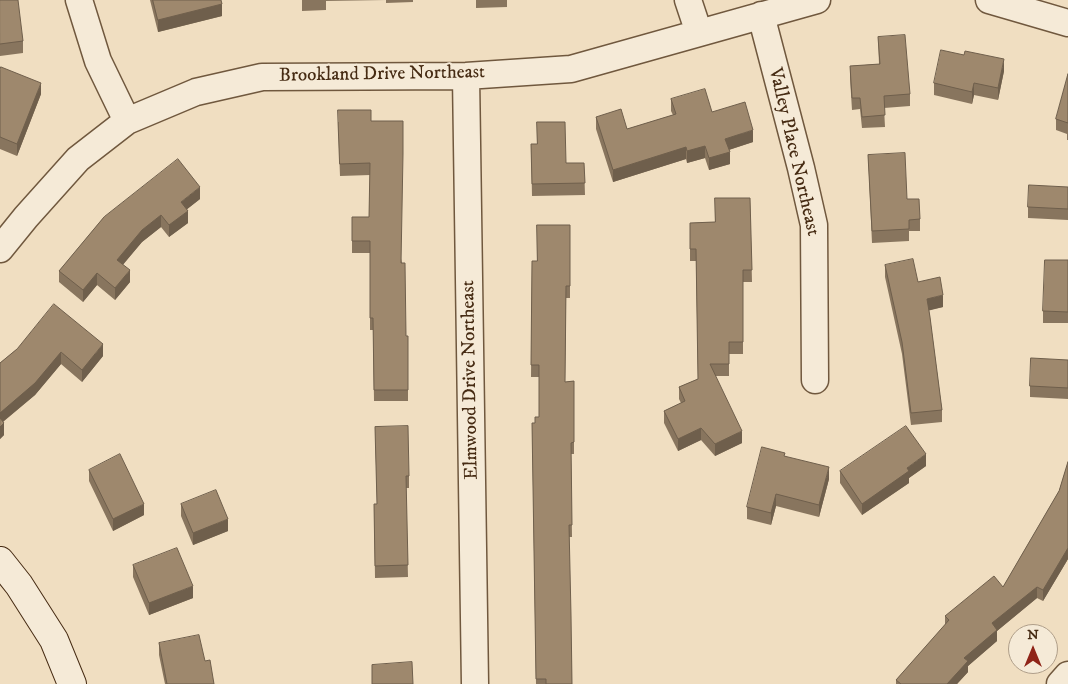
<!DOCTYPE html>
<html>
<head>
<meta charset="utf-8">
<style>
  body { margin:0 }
  #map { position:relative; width:1068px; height:684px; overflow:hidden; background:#f0dec1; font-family:"IM FELL DW Pica",serif }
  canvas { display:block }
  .north { position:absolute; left:1008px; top:624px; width:50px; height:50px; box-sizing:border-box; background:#f5ead7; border:1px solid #af9e89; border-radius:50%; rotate:0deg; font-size:14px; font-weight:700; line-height:20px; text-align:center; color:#462b13 }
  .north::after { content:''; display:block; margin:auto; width:18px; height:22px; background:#8f2418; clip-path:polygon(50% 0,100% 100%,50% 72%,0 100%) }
</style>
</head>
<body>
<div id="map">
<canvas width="1068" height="684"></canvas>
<div class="north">N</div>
</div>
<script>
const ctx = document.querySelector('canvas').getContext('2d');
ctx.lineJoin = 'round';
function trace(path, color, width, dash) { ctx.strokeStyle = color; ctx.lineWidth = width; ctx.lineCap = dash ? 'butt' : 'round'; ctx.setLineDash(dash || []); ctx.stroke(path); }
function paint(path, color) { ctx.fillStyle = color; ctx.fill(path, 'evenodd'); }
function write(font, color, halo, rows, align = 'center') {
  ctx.font = font + ' "IM FELL DW Pica",serif'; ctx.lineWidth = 4; ctx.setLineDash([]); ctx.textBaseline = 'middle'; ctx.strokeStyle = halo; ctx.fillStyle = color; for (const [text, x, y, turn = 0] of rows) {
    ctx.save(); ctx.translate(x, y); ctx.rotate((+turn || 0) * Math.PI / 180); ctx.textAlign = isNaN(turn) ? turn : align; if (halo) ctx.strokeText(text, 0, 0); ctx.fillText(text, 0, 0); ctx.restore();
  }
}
const street = new Path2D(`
  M 79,0 L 98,61 L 127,121
  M 688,0 L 699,33
  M 989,0 L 1068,23
  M 761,15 L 801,168 L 814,225 L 815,380
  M 466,76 L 475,684
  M 0,249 L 26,217 L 78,159 L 127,121 L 196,92 L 262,77 L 466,76 L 571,69 L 817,0
  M 1060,684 L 1068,675`);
const secondary = new Path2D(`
  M 0,561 L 19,585 L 54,640 L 72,684`);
const wall = new Path2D(`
  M 0,0 L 23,41 L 23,53 L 0,56 Z
  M 150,0 L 221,0 L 222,16 L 158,32 Z
  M 302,0 L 413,0 L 413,2 L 386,3 L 386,0 L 326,1 L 326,10 L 302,11 Z
  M 476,0 L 507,0 L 507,7 L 476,8 Z
  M 878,37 L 910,94 L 910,106 L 884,108 L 885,127 L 862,128 L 860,109 L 852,110 L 850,78 L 850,66 L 879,64 Z
  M 964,55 L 1004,71 L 998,100 L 974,95 L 972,104 L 934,95 L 934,83 Z
  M 0,70 L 41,94 L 17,156 L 0,149 Z
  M 1068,74 L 1068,140 L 1067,140 L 1067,134 L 1056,130 L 1056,119 Z
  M 671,99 L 712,112 L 753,142 L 729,150 L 730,164 L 709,170 L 705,158 L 687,163 L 686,159 L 613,182 L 596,129 L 596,117 L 627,129 L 673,115 L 671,111 Z
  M 371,121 L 402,263 L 406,336 L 408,336 L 408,401 L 374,401 L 373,330 L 370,330 L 370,253 L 352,253 L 352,217 L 369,217 L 370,175 L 340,176 L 338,122 Z
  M 531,144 L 566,163 L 584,163 L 585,195 L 532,196 Z
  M 868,155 L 907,199 L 920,219 L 920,231 L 909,231 L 909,241 L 872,243 Z
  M 1068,187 L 1068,220 L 1028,218 L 1028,207 Z
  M 750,198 L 752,282 L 743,282 L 743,354 L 729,354 L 729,376 L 715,376 L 742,443 L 715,456 L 701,440 L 678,451 L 664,423 L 664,411 L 681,403 L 679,399 L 679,387 L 698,379 L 696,261 L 690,261 L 690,223 L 715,222 Z
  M 200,199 L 187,209 L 188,223 L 169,237 L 161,227 L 142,242 L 123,264 L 130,282 L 115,300 L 97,285 L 83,302 L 59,282 L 59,271 L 104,217 Z
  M 570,225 L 570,298 L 566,298 L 565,382 L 574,381 L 574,454 L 571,454 L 572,537 L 569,537 L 572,684 L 536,684 L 532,423 L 535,423 L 539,417 L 539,377 L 531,377 L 532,261 L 537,261 Z
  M 1068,260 L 1068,323 L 1043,323 L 1043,311 Z
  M 885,265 L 918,282 L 943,307 L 929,310 L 942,410 L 942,422 L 911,425 L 902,354 L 885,277 Z
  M 17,349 L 103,356 L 82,382 L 61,364 L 35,395 L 3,422 L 4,435 L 0,439 L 0,363 Z
  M 1068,360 L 1068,399 L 1030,397 L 1030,386 Z
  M 375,427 L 409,476 L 409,488 L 406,488 L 408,577 L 375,578 L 374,504 L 377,504 Z
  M 785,456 L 829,479 L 819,517 L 776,506 L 771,525 L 747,519 L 747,507 Z
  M 1068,462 L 1068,559 L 1043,601 L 1037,598 L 997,631 L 997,641 L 968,666 L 968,672 L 957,684 L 896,684 L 896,680 L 945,625 L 945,616 L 1003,587 L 1059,491 Z
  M 926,466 L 909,478 L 909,483 L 862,515 L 840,483 L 840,471 Z
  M 89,470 L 144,515 L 113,531 L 89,481 Z
  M 181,504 L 228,531 L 193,545 L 181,516 Z
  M 133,565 L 193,598 L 149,615 L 133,577 Z
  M 159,643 L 205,661 L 214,684 L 165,684 L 159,655 Z`);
const shadedWall = new Path2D(`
  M 222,4 L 222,16 L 158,32 L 158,20 Z
  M 1004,59 L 1004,71 L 998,100 L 998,88 Z
  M 41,83 L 41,94 L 17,156 L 17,144 Z
  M 974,83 L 974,95 L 972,104 L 972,92 Z
  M 753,130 L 753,142 L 725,151 L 725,139 Z
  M 705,146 L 705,158 L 687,163 L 687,151 Z
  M 686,147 L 686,159 L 613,182 L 613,170 Z
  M 730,152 L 730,164 L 709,170 L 709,158 Z
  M 200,187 L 200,199 L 181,214 L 181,202 Z
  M 188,211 L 188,223 L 169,237 L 169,225 Z
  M 161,215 L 161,227 L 142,242 L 117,272 L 117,260 L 142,230 Z
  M 130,270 L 130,282 L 115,300 L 115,288 Z
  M 97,273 L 97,285 L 83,302 L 83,290 Z
  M 943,295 L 943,307 L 927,311 L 927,299 Z
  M 103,344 L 103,356 L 82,382 L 82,370 Z
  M 61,352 L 61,364 L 35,395 L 0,424 L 0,413 Z
  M 4,423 L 4,435 L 0,439 L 0,427 Z
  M 701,428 L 701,440 L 678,451 L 678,439 Z
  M 742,431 L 742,443 L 715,456 L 715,444 Z
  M 926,454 L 926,466 L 909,478 L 909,483 L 862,515 L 862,504 L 907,468 Z
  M 829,467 L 829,479 L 819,517 L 819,505 Z
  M 776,494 L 776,506 L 771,525 L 771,513 Z
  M 144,504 L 144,515 L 113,531 L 113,519 Z
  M 228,519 L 228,531 L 193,545 L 193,533 Z
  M 1068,548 L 1068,559 L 1043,601 L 1043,590 Z
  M 193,586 L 193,598 L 149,615 L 149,603 Z
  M 1037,587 L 1037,598 L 997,631 L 997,641 L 968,666 L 968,672 L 957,684 L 947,684 L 964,658 L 992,623 Z`);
const building = new Path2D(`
  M 0,0 L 18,0 L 23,41 L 0,44 Z
  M 153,0 L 221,0 L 222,4 L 158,20 Z
  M 905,35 L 910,94 L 884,96 L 885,115 L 862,117 L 860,98 L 852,98 L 850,66 L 880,64 L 878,37 Z
  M 941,50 L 964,55 L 965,51 L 1004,59 L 998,88 L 974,83 L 972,92 L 934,83 Z
  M 1,67 L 41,83 L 17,144 L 0,137 L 0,70 Z
  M 1068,74 L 1068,123 L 1056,119 Z
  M 705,89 L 712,112 L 745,102 L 753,130 L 725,139 L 730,152 L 709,158 L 705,146 L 687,151 L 686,147 L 613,170 L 596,117 L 621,109 L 627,129 L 676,114 L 671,99 Z
  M 338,110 L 371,110 L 371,121 L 403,121 L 403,154 L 401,263 L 405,263 L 406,336 L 408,336 L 408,390 L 374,390 L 373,318 L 370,318 L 370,241 L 352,241 L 352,217 L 369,217 L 370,163 L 340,164 Z
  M 537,122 L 565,122 L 566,163 L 584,163 L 585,183 L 532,184 L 531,144 L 537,144 Z
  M 905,153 L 907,199 L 919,199 L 920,219 L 909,220 L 909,229 L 872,231 L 868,155 Z
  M 178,159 L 200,187 L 181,202 L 188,211 L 169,225 L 161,215 L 142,230 L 117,260 L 130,270 L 115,288 L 97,273 L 83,290 L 59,271 L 104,217 Z
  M 1029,185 L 1068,187 L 1068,209 L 1028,207 Z
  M 715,198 L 750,198 L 752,270 L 743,270 L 743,342 L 729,342 L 729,364 L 710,364 L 742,431 L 715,444 L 701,428 L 678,439 L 664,411 L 685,401 L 679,387 L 698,379 L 696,249 L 690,249 L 690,223 L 715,222 Z
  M 537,225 L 570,225 L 570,286 L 566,286 L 565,382 L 574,381 L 574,442 L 571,443 L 572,525 L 569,525 L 571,615 L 572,684 L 546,684 L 546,679 L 536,679 L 532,423 L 535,423 L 535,417 L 539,417 L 539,365 L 531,365 L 532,261 L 537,261 Z
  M 913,259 L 918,282 L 940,277 L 943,295 L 927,299 L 930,317 L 942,410 L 911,413 L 902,342 L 885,265 Z
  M 1045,260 L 1068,260 L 1068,312 L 1043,311 Z
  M 54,304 L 103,344 L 82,370 L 61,352 L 35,383 L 0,413 L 0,363 L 17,349 Z
  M 1031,358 L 1068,360 L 1068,388 L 1030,386 Z
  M 0,418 L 4,423 L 0,427 Z
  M 408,426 L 409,476 L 406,476 L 408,565 L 375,566 L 374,504 L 377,504 L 375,427 Z
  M 906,426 L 926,454 L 907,468 L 909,471 L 862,504 L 840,471 Z
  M 762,447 L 785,453 L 784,456 L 829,467 L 819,505 L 776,494 L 771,513 L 747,507 Z
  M 120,454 L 144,504 L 113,519 L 89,470 Z
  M 1068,462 L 1068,548 L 1043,590 L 1037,587 L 992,623 L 997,630 L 964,658 L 968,661 L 947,684 L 901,684 L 896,680 L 949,620 L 945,616 L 994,576 L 1003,587 L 1059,491 Z
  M 216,490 L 228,519 L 193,533 L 181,504 Z
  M 177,548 L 193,586 L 149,603 L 133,565 Z
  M 199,635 L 205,661 L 210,660 L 214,684 L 167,684 L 159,643 Z
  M 412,662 L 413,684 L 372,684 L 372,665 Z`);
const streetNames = [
  ["Brookland Drive Northeast",382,75,-1],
  ["Valley Place Northeast",793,152,77],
  ["Elmwood Drive Northeast",471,380,-91]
];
trace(street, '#70583e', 29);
trace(secondary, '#462b13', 30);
trace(street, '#f5ead7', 26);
trace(secondary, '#f5ead7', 28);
paint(wall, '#88755e');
paint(shadedWall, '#6f5f4c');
paint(building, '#9e886d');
trace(building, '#6f5f4c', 1);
write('19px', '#462b13', '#f5ead7', streetNames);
</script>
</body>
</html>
